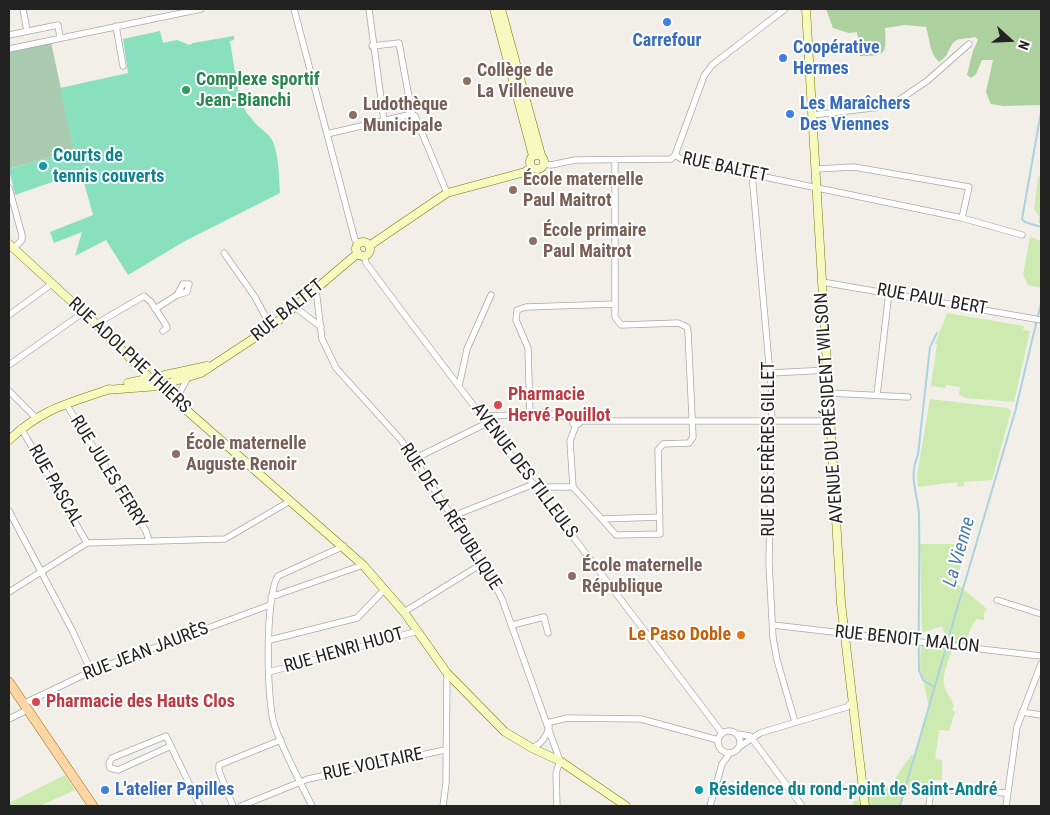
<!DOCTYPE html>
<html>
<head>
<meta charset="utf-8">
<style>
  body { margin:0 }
  #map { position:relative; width:1050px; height:815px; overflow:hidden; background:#f2efe9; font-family:"Roboto Condensed",sans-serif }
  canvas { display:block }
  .frame { position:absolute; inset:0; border:10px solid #222; pointer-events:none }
  .north { position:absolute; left:985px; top:15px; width:50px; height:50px; -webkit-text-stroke:4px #fff; paint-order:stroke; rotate:110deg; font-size:14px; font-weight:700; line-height:20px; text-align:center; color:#222 }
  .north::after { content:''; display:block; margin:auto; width:18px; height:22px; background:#222; clip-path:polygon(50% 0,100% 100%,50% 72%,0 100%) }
</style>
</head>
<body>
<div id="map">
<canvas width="1050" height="815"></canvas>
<div class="frame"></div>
<div class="north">N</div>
</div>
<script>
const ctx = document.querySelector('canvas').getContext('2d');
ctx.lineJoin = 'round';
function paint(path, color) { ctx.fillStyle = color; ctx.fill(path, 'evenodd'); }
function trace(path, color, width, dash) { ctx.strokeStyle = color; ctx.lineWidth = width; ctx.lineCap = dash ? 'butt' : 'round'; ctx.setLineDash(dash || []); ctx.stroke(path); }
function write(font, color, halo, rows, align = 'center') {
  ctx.font = font + ' "Roboto Condensed",sans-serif'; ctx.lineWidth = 4; ctx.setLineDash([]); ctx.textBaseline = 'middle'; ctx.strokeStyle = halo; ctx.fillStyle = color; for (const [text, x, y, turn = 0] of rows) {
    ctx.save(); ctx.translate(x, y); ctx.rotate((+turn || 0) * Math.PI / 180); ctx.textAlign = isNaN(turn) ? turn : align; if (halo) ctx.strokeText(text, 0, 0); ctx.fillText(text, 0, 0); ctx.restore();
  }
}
const grass = new Path2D(`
  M 1041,176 L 1041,224 L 1038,223 L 1039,217 L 1034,209 L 1038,177 Z
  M 1030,237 L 1041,241 L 1041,288 L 1028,285 L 1023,275 Z
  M 947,313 L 1024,326 L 1023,330 L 1030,331 L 1014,402 L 966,398 L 959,395 L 960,387 L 946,385 L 945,388 L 931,386 L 937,344 L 935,344 Z
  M 930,399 L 1008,408 L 1011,411 L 992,480 L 964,482 L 964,486 L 958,487 L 957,482 L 918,487 L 917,476 Z
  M 971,527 L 956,583 L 987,609 L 984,613 L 984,620 L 976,619 L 970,630 L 966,645 L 952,650 C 949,660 942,674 944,685 C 945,691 951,699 954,706 L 952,710 L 955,712 L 949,731 L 939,730 L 935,759 L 942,760 L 942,780 L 931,780 L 928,791 L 906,788 L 901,806 L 852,806 L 854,801 L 868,799 L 867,790 L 890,786 L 911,755 L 915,756 L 929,707 L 920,666 L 921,645 L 941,647 L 945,634 L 942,626 L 922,633 L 920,544 L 955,544 L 959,528 Z
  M 65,775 L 75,790 L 40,806 L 9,806 L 9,803 Z`);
const forest = new Path2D(`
  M 826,9 L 1041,9 L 1041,105 L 1003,106 L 991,104 L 986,92 L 993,60 L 982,60 L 976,74 L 971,78 L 967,75 L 973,51 L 978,40 L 975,37 C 968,39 958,37 953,43 C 947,51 948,57 939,62 C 929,52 930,40 926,27 L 905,25 L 885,28 C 886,53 888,56 860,56 L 857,32 L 849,33 L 833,28 Z`);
const cemetery = new Path2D(`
  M 51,42 L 74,150 L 9,169 L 9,52 Z`);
const pitch = new Path2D(`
  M 160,31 L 163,43 L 177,40 L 190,45 L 193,43 L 234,36 L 234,40 L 230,41 L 235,72 L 238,73 C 237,99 240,106 258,126 C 262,130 269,134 272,140 C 279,153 279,179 280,193 L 185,241 L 128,275 L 106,240 L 75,256 L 82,232 L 54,243 L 50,232 L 93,215 L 81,172 L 15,195 L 9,169 L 74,150 L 60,88 L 128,73 L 123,39 Z`);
const stream = new Path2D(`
  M 1041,112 L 1022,219 L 1025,222 L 1041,227
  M 947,643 L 1015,412 L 1041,303
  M 934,687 L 923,680 L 919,670 C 918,618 920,567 919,515 C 918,494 908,477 918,455 L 930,347 L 937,333
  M 900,806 L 946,648`);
const street = new Path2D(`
  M 23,9 L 27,31
  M 294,9 L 355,240 L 359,244
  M 369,9 L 384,121
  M 116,26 L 123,66
  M 9,35 L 58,25 L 60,38
  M 372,46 L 399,43 L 412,114
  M 9,49 L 201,9
  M 812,115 L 890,106 L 927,81 L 969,44
  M 327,134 L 412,114 L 415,116 L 447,193
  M 675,155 L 683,160 L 962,218
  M 675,155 L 704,76 L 712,65 L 785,9
  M 544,164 L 551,165 L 575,160 L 671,159 L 675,155
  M 816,169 L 854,167 L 969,187 L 962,218 L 1022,235
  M 752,174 L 772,397 L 769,563 L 773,638 L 777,660 L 795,722
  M 9,188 L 22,235 L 22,240 L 14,248
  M 224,253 L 255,297 L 271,327
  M 364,256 L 366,263 L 401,310 L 722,733
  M 822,282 L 1041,320
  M 316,290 L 322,339 L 336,368 L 401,440 L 414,459 L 483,563 L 502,599 L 560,761 L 556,773 L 557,806
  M 295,307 L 321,327
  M 155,309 L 177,295 L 187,292 L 189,284 L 183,284 L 177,295
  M 9,315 L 53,283
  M 96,324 L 144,296 L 151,302 L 166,325 L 167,328 L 163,331
  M 9,365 L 84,312
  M 771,373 L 828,370
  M 459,386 L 467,349 L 491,295
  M 9,391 L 35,417
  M 829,393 L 908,397
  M 877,395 L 889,292
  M 66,404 L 146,531 L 149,541
  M 181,404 L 180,392 L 187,379
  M 530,414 L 528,348 L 516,320 L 517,310 L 526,307 L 615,304
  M 481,416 L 556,414 L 573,419
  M572 421a4 4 0 1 1 8 0a4 4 0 1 1-8 0Z
  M 581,421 L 824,421 L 831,426
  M 576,425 L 570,441 L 573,487 L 616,535 L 660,534 L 658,450 L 663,444 L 689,443 L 693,437 L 688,332 L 687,327 L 678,323 L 621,325 L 615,317 L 615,160
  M 21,428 L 87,543
  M 414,459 L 487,423
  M 539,490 L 544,487 L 573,487
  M 9,511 L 72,630 L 91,671
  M 453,516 L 534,484
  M 602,519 L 660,517
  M 9,592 L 87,543 L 225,539 L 290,501
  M 271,597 L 363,565
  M 997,600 L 1041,614
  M 404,612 L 483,563
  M 512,625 L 544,617 L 548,633
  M 773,625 L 1041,656
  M 270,640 L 357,618 L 385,589
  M 269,672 L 418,631
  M 23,704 L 94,670 L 270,605
  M 1022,712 L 1041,715
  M 9,719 L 27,710
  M 547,723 L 567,718 L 641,719 L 718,740
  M718 742a11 11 0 1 1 22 0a11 11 0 1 1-22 0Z
  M 737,734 L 750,736 L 802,806
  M 171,746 L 118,770 L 110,768 L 109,763 L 112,758 L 166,736 L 200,806
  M 739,747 L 760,733 L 847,707 L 853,701
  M 532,748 C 541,744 547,736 549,727
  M 233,806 L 219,771 L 219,765 L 281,740
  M 241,806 L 308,779 L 445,750
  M 312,806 C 299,780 285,754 275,727 C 266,703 265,596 278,576 L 344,546
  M 443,806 L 446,783 L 447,673
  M 710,806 L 722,764 L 730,753
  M 929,806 L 931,789 L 1007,793
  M 1006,806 L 1017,727 L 1041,664`);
const secondary = new Path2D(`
  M 494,9 L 533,156
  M 501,9 L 541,155
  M 806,9 L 841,603 L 865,806
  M530 162a7 7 0 1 1 14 0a7 7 0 1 1-14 0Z
  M356 249a7 7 0 1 1 14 0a7 7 0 1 1-14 0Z
  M 9,244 L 96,324 L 151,379 L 363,565 L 404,612 L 447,673 L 505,732 L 532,748 L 560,761 L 626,806
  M 369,246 L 447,193 L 525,172 L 532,167
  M 128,383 L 207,366
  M 106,390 L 159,386 L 201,373 L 271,327 L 358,253
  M 9,440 C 43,408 67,404 110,389`);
const primary = new Path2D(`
  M 9,682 L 93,806`);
const markers = [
  [667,22,5,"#3f7fe0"],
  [783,58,5,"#3f7fe0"],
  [467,81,5,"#8d6e63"],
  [186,90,5,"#2e9e5b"],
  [790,114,5,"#3f7fe0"],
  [353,115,5,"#8d6e63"],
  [43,166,5,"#0f9aa8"],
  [513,190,5,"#8d6e63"],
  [533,241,5,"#8d6e63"],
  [498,405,5,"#e0444e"],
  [176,454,5,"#8d6e63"],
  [572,576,5,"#8d6e63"],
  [741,635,5,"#e8710a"],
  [36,702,5,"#e0444e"],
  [105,790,5,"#3f7fe0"],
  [699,790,5,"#0f9aa8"]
];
const shopNames = [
  ["Carrefour",667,41,"center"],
  ["Coopérative",793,48],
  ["Hermes",793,69],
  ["Les Maraîchers",800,104],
  ["Des Viennes",800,125],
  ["L'atelier Papilles",115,790]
];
const educationNames = [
  ["Collège de",477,71],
  ["La Villeneuve",477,92],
  ["Ludothèque",363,105],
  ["Municipale",363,126],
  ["École maternelle",523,180],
  ["Paul Maitrot",523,201],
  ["École primaire",543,231],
  ["Paul Maitrot",543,252],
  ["École maternelle",186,444],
  ["Auguste Renoir",186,465],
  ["École maternelle",582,566],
  ["République",582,587]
];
const leisureNames = [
  ["Complexe sportif",196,80],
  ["Jean-Bianchi",196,101]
];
const cultureNames = [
  ["Courts de",53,156],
  ["tennis couverts",53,177],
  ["Résidence du rond-point de Saint-André",709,790]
];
const streetNames = [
  ["RUE BALTET",725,168,12],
  ["RUE PAUL BERT",932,300,10],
  ["RUE BALTET",288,311,-39],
  ["RUE ADOLPHE THIERS",129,356,43],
  ["AVENUE DU PRÉSIDENT WILSON",830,408,-94],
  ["RUE DES FRÈRES GILLET",769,449,-90],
  ["AVENUE DES TILLEULS",524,471,53],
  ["RUE JULES FERRY",108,472,58],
  ["RUE PASCAL",55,486,60],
  ["RUE DE LA RÉPUBLIQUE",450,517,57],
  ["RUE BENOIT MALON",907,640,6],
  ["RUE HENRI HUOT",344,651,-16],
  ["RUE JEAN JAURÈS",146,652,-21],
  ["RUE VOLTAIRE",373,765,-12]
];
const healthNames = [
  ["Pharmacie",508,395],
  ["Hervé Pouillot",508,416],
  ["Pharmacie des Hauts Clos",46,702]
];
const foodNames = [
  ["Le Paso Doble",731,635]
];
const waterNames = [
  ["La Vienne",960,552,-74]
];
paint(grass, '#cdebb0');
paint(forest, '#add19e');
paint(cemetery, '#aacbaf');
paint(pitch, '#88e0be');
trace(stream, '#aad3df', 2);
trace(street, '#a9a9a9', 7);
trace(secondary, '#707d05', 9);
trace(primary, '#a06b00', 10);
trace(street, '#fff', 5.5);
trace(secondary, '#f7fabf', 8);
trace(primary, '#fcd6a4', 9);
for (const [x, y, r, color] of markers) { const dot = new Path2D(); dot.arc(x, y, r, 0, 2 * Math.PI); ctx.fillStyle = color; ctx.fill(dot); trace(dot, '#fff', 2); }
write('bold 18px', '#366cbe', '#fff', shopNames, 'left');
write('bold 18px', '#785e54', '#fff', educationNames, 'left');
write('bold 18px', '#27864d', '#fff', leisureNames, 'left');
write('bold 18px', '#0d838f', '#fff', cultureNames, 'left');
write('18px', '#222', '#fff', streetNames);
write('bold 18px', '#be3a42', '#fff', healthNames, 'left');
write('bold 18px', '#c56008', '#fff', foodNames, 'right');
write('italic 19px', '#4a7aab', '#fff', waterNames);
</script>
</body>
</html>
